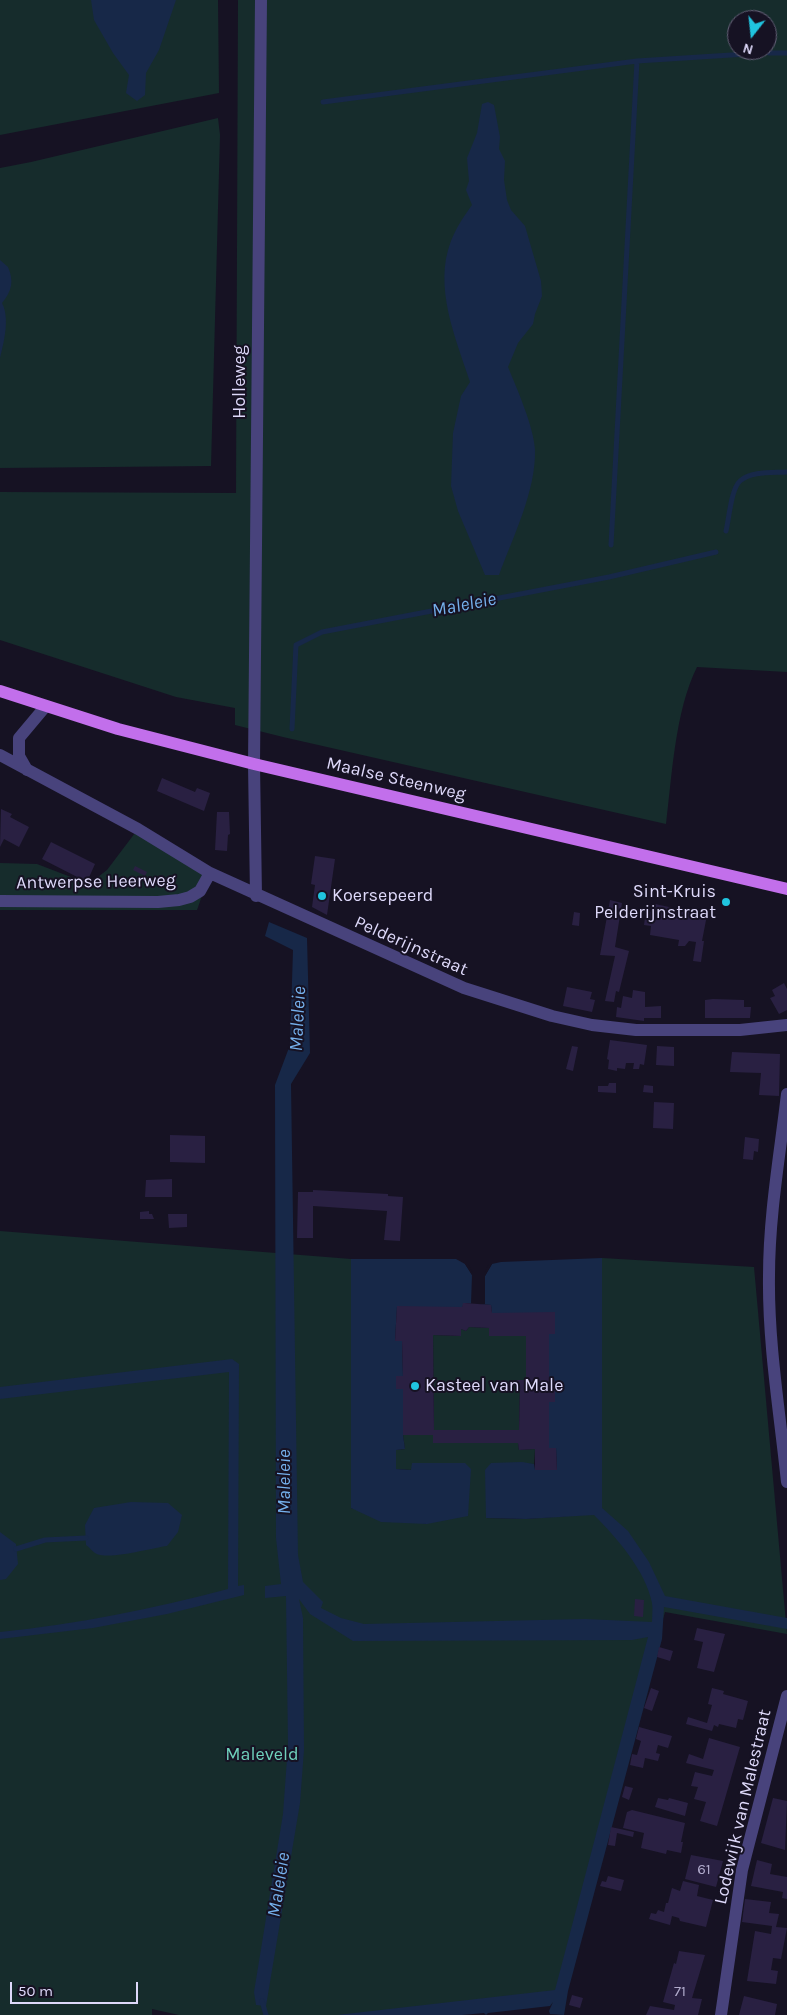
<!DOCTYPE html>
<html>
<head>
<meta charset="utf-8">
<style>
  body { margin:0 }
  #map { position:relative; width:787px; height:2015px; overflow:hidden; background:#161223; font-family:Karla,sans-serif }
  canvas { display:block }
  .north { position:absolute; left:727px; top:10px; width:50px; height:50px; box-sizing:border-box; background:#161223; border:1px solid #666279; border-radius:50%; rotate:196deg; font-size:14px; font-weight:700; line-height:20px; text-align:center; color:#ded9fa }
  .north::after { content:''; display:block; margin:auto; width:18px; height:22px; background:#20c4df; clip-path:polygon(50% 0,100% 100%,50% 72%,0 100%) }
  .scale { position:absolute; left:10px; top:1982px; width:128px; height:22px; box-sizing:border-box; border:2px solid #ded9fa; border-top:0; padding-left:6px; font-size:15px; line-height:18px; white-space:nowrap; color:#ded9fa; -webkit-text-stroke:4px #161223; paint-order:stroke }
</style>
</head>
<body>
<div id="map">
<canvas width="787" height="2015"></canvas>
<div class="north">N</div>
<div class="scale">50 m</div>
</div>
<script>
const ctx = document.querySelector('canvas').getContext('2d');
ctx.lineJoin = 'round';
function paint(path, color) { ctx.fillStyle = color; ctx.fill(path, 'evenodd'); }
function trace(path, color, width, dash) { ctx.strokeStyle = color; ctx.lineWidth = width; ctx.lineCap = dash ? 'butt' : 'round'; ctx.setLineDash(dash || []); ctx.stroke(path); }
function write(font, color, halo, rows, align = 'center') {
  ctx.font = font + ' Karla,sans-serif'; ctx.lineWidth = 4; ctx.setLineDash([]); ctx.textBaseline = 'middle'; ctx.strokeStyle = halo; ctx.fillStyle = color; for (const [text, x, y, turn = 0] of rows) {
    ctx.save(); ctx.translate(x, y); ctx.rotate((+turn || 0) * Math.PI / 180); ctx.textAlign = isNaN(turn) ? turn : align; if (halo) ctx.strokeText(text, 0, 0); ctx.fillText(text, 0, 0); ctx.restore();
  }
}
const green = new Path2D(`
  M 0,0 L 218,0 L 219,93 L 0,135 Z
  M 238,0 L 787,0 L 787,672 L 697,667 C 675,711 672,776 666,824 L 283,737 L 235,725 L 235,708 L 176,697 L 0,640 L 0,492 L 236,493 ZM 737,20 L 767,20 L 767,50 L 737,50 Z
  M 218,118 L 220,135 L 211,466 L 0,468 L 0,168 L 31,162 Z
  M 138,829 L 210,873 L 197,910 L 0,910 L 0,863 L 37,864 L 89,884 L 107,870 Z
  M 0,1231 L 351,1259 L 351,1508 L 427,1524 L 412,1464 L 412,1470 L 396,1469 L 396,1450 L 405,1449 L 403,1435 L 433,1435 L 518,1443 L 519,1450 L 535,1449 L 534,1464 L 491,1463 L 486,1518 L 526,1519 L 594,1514 L 602,1508 L 602,1258 L 754,1267 L 787,1634 L 665,1612 L 557,2002 L 451,2015 L 179,2015 L 152,2009 L 152,2015 L 0,2015 Z
  M 469,1327 L 489,1328 L 489,1336 L 526,1336 L 526,1380 L 517,1380 L 517,1383 L 520,1383 L 519,1430 L 434,1430 L 433,1335 L 461,1336 L 461,1329 L 466,1331 Z`);
const water = new Path2D(`
  M 91,0 L 176,0 L 159,50 L 146,73 L 145,95 L 137,101 L 126,93 L 129,75 L 113,53 L 94,20 Z
  M 488,102 L 494,105 L 500,137 L 499,149 L 505,161 L 504,180 L 507,200 L 511,210 L 525,226 L 541,281 L 542,296 L 535,314 L 533,324 L 518,343 L 508,367 C 517,389 534,427 535,450 C 536,491 513,537 499,575 L 485,575 L 458,511 L 451,486 L 453,433 L 461,396 L 470,382 C 456,339 433,287 451,241 C 456,228 464,216 472,205 L 466,190 L 469,181 L 467,158 L 477,133 L 482,104 Z
  M 0,260 L 8,267 C 14,281 12,291 2,303 C 10,318 4,342 0,358 Z
  M 269,922 L 307,938 L 310,1053 L 291,1084 L 298,1555 L 303,1582 L 323,1602 L 321,1608 L 341,1618 L 364,1624 L 585,1619 L 652,1622 C 652,1616 653,1609 652,1603 C 646,1571 616,1537 594,1515 L 526,1519 L 486,1518 L 485,1470 L 491,1463 L 522,1462 L 534,1464 L 535,1470 L 557,1470 L 556,1448 L 549,1448 L 549,1402 L 555,1401 L 555,1381 L 549,1380 L 549,1334 L 555,1333 L 555,1313 L 492,1313 L 491,1305 L 465,1303 L 462,1307 L 397,1307 L 395,1341 L 402,1341 L 403,1376 L 396,1380 L 396,1388 L 403,1389 L 403,1435 L 405,1449 L 396,1450 L 396,1469 L 411,1470 L 412,1463 L 465,1463 L 471,1469 L 468,1516 L 427,1524 L 381,1522 L 351,1508 L 351,1259 L 456,1259 L 465,1264 L 472,1275 L 485,1276 L 492,1264 L 501,1262 L 602,1258 L 602,1508 L 628,1531 L 649,1562 L 665,1596 L 787,1618 L 787,1629 L 664,1607 L 662,1639 L 568,1991 L 564,2015 L 550,2014 L 549,2011 L 553,2002 L 550,2006 L 488,2013 L 486,2015 L 484,2013 L 462,2015 L 337,2015 L 555,1990 L 648,1637 L 632,1640 L 353,1641 L 310,1614 L 299,1599 L 303,1618 L 304,1750 L 300,1803 L 266,2006 L 256,2005 L 254,1992 L 283,1814 L 288,1745 L 286,1596 L 265,1598 L 265,1586 L 281,1584 L 276,1538 L 275,1085 L 290,1045 L 293,950 L 265,936 Z
  M 232,1359 L 239,1364 L 238,1586 L 244,1585 L 244,1595 L 167,1614 L 93,1628 L 0,1639 L 0,1632 C 77,1624 153,1609 228,1589 L 229,1372 L 0,1399 L 0,1387 Z
  M 131,1502 L 168,1503 L 182,1515 L 178,1532 L 167,1546 C 151,1548 107,1561 95,1553 C 92,1551 89,1547 86,1545 L 85,1525 L 94,1508 Z
  M 0,1532 L 16,1544 L 18,1564 L 6,1579 L 0,1580 Z`);
const pier = new Path2D(`
  M 465,1264 L 468,1264 L 473,1273 L 484,1273 L 489,1264 L 492,1264 L 485,1276 L 485,1304 L 471,1304 L 472,1275 Z`);
const stream = new Path2D(`
  M 769,53 L 787,53
  M 323,102 L 637,61 L 747,54
  M 726,531 C 729,519 731,489 740,481 C 751,471 773,473 787,472
  M 611,545 L 637,61
  M 292,729 L 296,645 L 322,632 L 609,577 L 716,552
  M 16,1549 L 45,1540 L 86,1538
  M 262,2001 L 266,2015`);
const building = new Path2D(`
  M 162,778 L 195,792 L 197,788 L 210,793 L 204,811 L 157,791 Z
  M 1,809 L 12,814 L 10,817 L 29,827 L 19,847 L 4,839 L 0,847 Z
  M 217,812 L 229,812 L 230,834 L 228,835 L 227,851 L 215,850 Z
  M 51,842 L 95,864 L 87,882 L 42,859 Z
  M 315,856 L 335,859 L 327,915 L 312,907 L 315,885 L 311,884 Z
  M 135,866 L 147,872 L 145,876 L 133,870 Z
  M 610,900 L 622,903 L 615,947 L 629,951 L 619,992 L 616,991 L 614,1002 L 605,1001 L 615,956 L 600,955 Z
  M 655,904 L 707,915 L 702,941 L 704,941 L 701,962 L 693,961 L 696,942 L 689,941 L 685,946 L 678,946 L 679,940 L 650,935 L 651,926 L 644,925 L 646,911 L 653,912 Z
  M 574,912 L 580,913 L 579,926 L 572,925 Z
  M 784,983 L 787,989 L 787,1010 L 779,1014 L 770,998 L 775,996 L 772,990 Z
  M 567,987 L 592,992 L 590,999 L 595,1000 L 592,1012 L 563,1006 Z
  M 633,990 L 645,992 L 645,1007 L 661,1006 L 661,1018 L 644,1018 L 644,1021 L 616,1017 L 617,1007 L 621,1008 L 623,996 L 632,998 Z
  M 713,999 L 744,1000 L 744,1007 L 751,1007 L 750,1018 L 705,1018 L 705,1000 Z
  M 610,1040 L 647,1045 L 644,1065 L 640,1064 L 639,1069 L 633,1069 L 634,1063 L 626,1063 L 625,1069 L 617,1068 L 617,1071 L 608,1069 L 609,1060 L 607,1059 Z
  M 572,1046 L 578,1047 L 573,1071 L 566,1069 Z
  M 657,1046 L 674,1047 L 674,1066 L 656,1065 Z
  M 732,1052 L 780,1054 L 779,1096 L 759,1095 L 761,1073 L 730,1072 Z
  M 609,1083 L 616,1083 L 616,1093 L 598,1092 L 598,1086 L 608,1086 Z
  M 644,1085 L 653,1086 L 653,1093 L 643,1092 Z
  M 654,1102 L 674,1103 L 673,1129 L 653,1128 Z
  M 170,1135 L 205,1136 L 205,1163 L 170,1162 Z
  M 745,1137 L 759,1139 L 758,1152 L 754,1151 L 753,1160 L 743,1159 Z
  M 172,1179 L 172,1197 L 145,1197 L 146,1180 Z
  M 313,1190 L 388,1194 L 388,1196 L 403,1197 L 400,1241 L 384,1240 L 387,1211 L 313,1206 L 313,1238 L 297,1238 L 298,1192 L 313,1192 Z
  M 149,1211 L 149,1214 L 152,1214 L 154,1219 L 140,1219 L 140,1212 Z
  M 168,1214 L 187,1214 L 187,1227 L 169,1228 Z
  M 465,1303 L 491,1305 L 492,1313 L 555,1312 L 555,1334 L 549,1334 L 549,1380 L 555,1380 L 555,1402 L 549,1402 L 549,1448 L 556,1448 L 557,1470 L 535,1470 L 535,1449 L 519,1450 L 518,1443 L 433,1443 L 433,1435 L 403,1435 L 403,1389 L 396,1389 L 396,1376 L 403,1376 L 402,1341 L 395,1341 L 397,1306 L 462,1307 L 463,1303 ZM 469,1327 L 489,1328 L 489,1336 L 526,1336 L 526,1380 L 517,1380 L 517,1383 L 520,1383 L 519,1430 L 434,1430 L 433,1335 L 461,1336 L 461,1329 L 466,1331 Z
  M 635,1599 L 644,1600 L 643,1617 L 634,1616 Z
  M 697,1628 L 725,1634 L 714,1672 L 697,1668 L 703,1642 L 694,1640 Z
  M 659,1647 L 673,1651 L 670,1661 L 657,1657 Z
  M 651,1688 L 659,1691 L 652,1711 L 644,1708 Z
  M 712,1688 L 724,1691 L 723,1694 L 748,1701 L 743,1720 L 738,1719 L 736,1728 L 719,1724 L 718,1727 L 714,1725 L 712,1731 L 686,1724 L 688,1717 L 707,1723 L 712,1705 L 708,1704 Z
  M 639,1727 L 672,1736 L 668,1748 L 658,1745 L 656,1753 L 660,1754 L 658,1761 L 645,1758 L 643,1768 L 630,1765 L 632,1754 L 637,1755 L 641,1741 L 636,1739 Z
  M 709,1738 L 740,1747 L 717,1826 L 700,1821 L 706,1802 L 694,1799 L 698,1787 L 691,1786 L 695,1772 L 712,1776 L 714,1770 L 686,1763 L 689,1754 L 703,1759 Z
  M 625,1786 L 633,1788 L 629,1800 L 622,1797 Z
  M 658,1798 L 668,1800 L 669,1798 L 688,1803 L 685,1816 L 655,1807 Z
  M 773,1798 L 787,1801 L 785,1850 L 761,1843 Z
  M 632,1810 L 685,1823 L 681,1842 L 683,1842 L 681,1853 L 667,1850 L 666,1854 L 641,1848 L 644,1833 L 623,1828 L 627,1812 Z
  M 611,1827 L 634,1832 L 633,1837 L 617,1833 L 615,1846 L 608,1845 Z
  M 691,1855 L 723,1861 L 716,1887 L 685,1879 Z
  M 757,1860 L 772,1864 L 770,1874 L 787,1877 L 787,1899 L 782,1898 L 783,1892 L 751,1886 Z
  M 608,1876 L 624,1880 L 621,1891 L 600,1886 L 602,1881 L 606,1882 Z
  M 683,1881 L 699,1885 L 697,1896 L 713,1900 L 706,1927 L 680,1921 L 679,1918 L 672,1916 L 670,1925 L 649,1919 L 651,1913 L 656,1914 L 658,1910 L 664,1912 L 666,1903 L 668,1903 L 672,1888 L 680,1891 Z
  M 745,1899 L 771,1902 L 769,1913 L 779,1914 L 776,1927 L 787,1928 L 781,1959 L 773,1958 L 771,1970 L 778,1971 L 776,1984 L 747,1981 L 755,1931 L 771,1934 L 772,1926 L 742,1922 Z
  M 679,1951 L 705,1955 L 692,1998 L 702,1999 L 698,2015 L 646,2015 L 650,2006 L 674,2010 L 675,2005 L 663,2002 L 674,1963 L 676,1964 Z
  M 572,1995 L 583,1998 L 580,2008 L 569,2005 Z
  M 744,1996 L 777,2004 L 775,2015 L 739,2015 Z`);
const street = new Path2D(`
  M 0,755 L 138,829 L 210,873 L 464,988 L 552,1016 L 592,1025 L 636,1030 L 740,1030 L 787,1025
  M 27,770 L 19,756 L 19,738 L 45,707
  M 256,896 L 254,764 L 261,0
  M 0,901 L 158,902 L 179,900 L 190,897 L 200,891 L 210,873
  M 787,1094 C 780,1154 769,1215 769,1276 C 768,1344 780,1414 787,1482
  M 721,2015 L 742,1870 L 787,1696`);
const primary = new Path2D(`
  M 0,691 L 118,729 L 254,764 L 787,889`);
const markers = [
  [322,896,5,"#20c4df"],
  [726,902,5,"#20c4df"],
  [415,1386,5,"#20c4df"]
];
const numberNames = [
  ["61",704,1870],
  ["71",680,1992]
];
const streetNames = [
  ["Holleweg",240,382,-90],
  ["Maalse Steenweg",396,779,13],
  ["Antwerpse Heerweg",96,882,-1],
  ["Pelderijnstraat",411,946,24],
  ["Lodewijk van Malestraat",743,1807,-77]
];
const poiNames = [
  ["Sint-Kruis",716,892,"right"],
  ["Pelderijnstraat",716,913,"right"],
  ["Koersepeerd",332,896],
  ["Kasteel van Male",425,1386]
];
const parkNames = [
  ["Maleveld",262,1755]
];
const waterNames = [
  ["Maleleie",464,605,-11],
  ["Maleleie",298,1019,-87],
  ["Maleleie",285,1482,-90],
  ["Maleleie",279,1885,-81]
];
paint(green, '#162c2c');
paint(water, '#172848');
paint(pier, '#161223');
trace(stream, '#172848', 5);
paint(building, '#292042');
trace(street, '#48437c', 12);
trace(primary, '#c26feb', 12);
for (const [x, y, r, color] of markers) { const dot = new Path2D(); dot.arc(x, y, r, 0, 2 * Math.PI); ctx.fillStyle = color; ctx.fill(dot); trace(dot, '#161223', 2); }
write('15px', '#b1abcc', null, numberNames);
write('18px', '#ded9fa', '#161223', streetNames);
write('18px', '#ded9fa', '#161223', poiNames, 'left');
write('18px', '#6fd0bc', '#161223', parkNames);
write('italic 19px', '#75b0ec', '#161223', waterNames);
</script>
</body>
</html>
